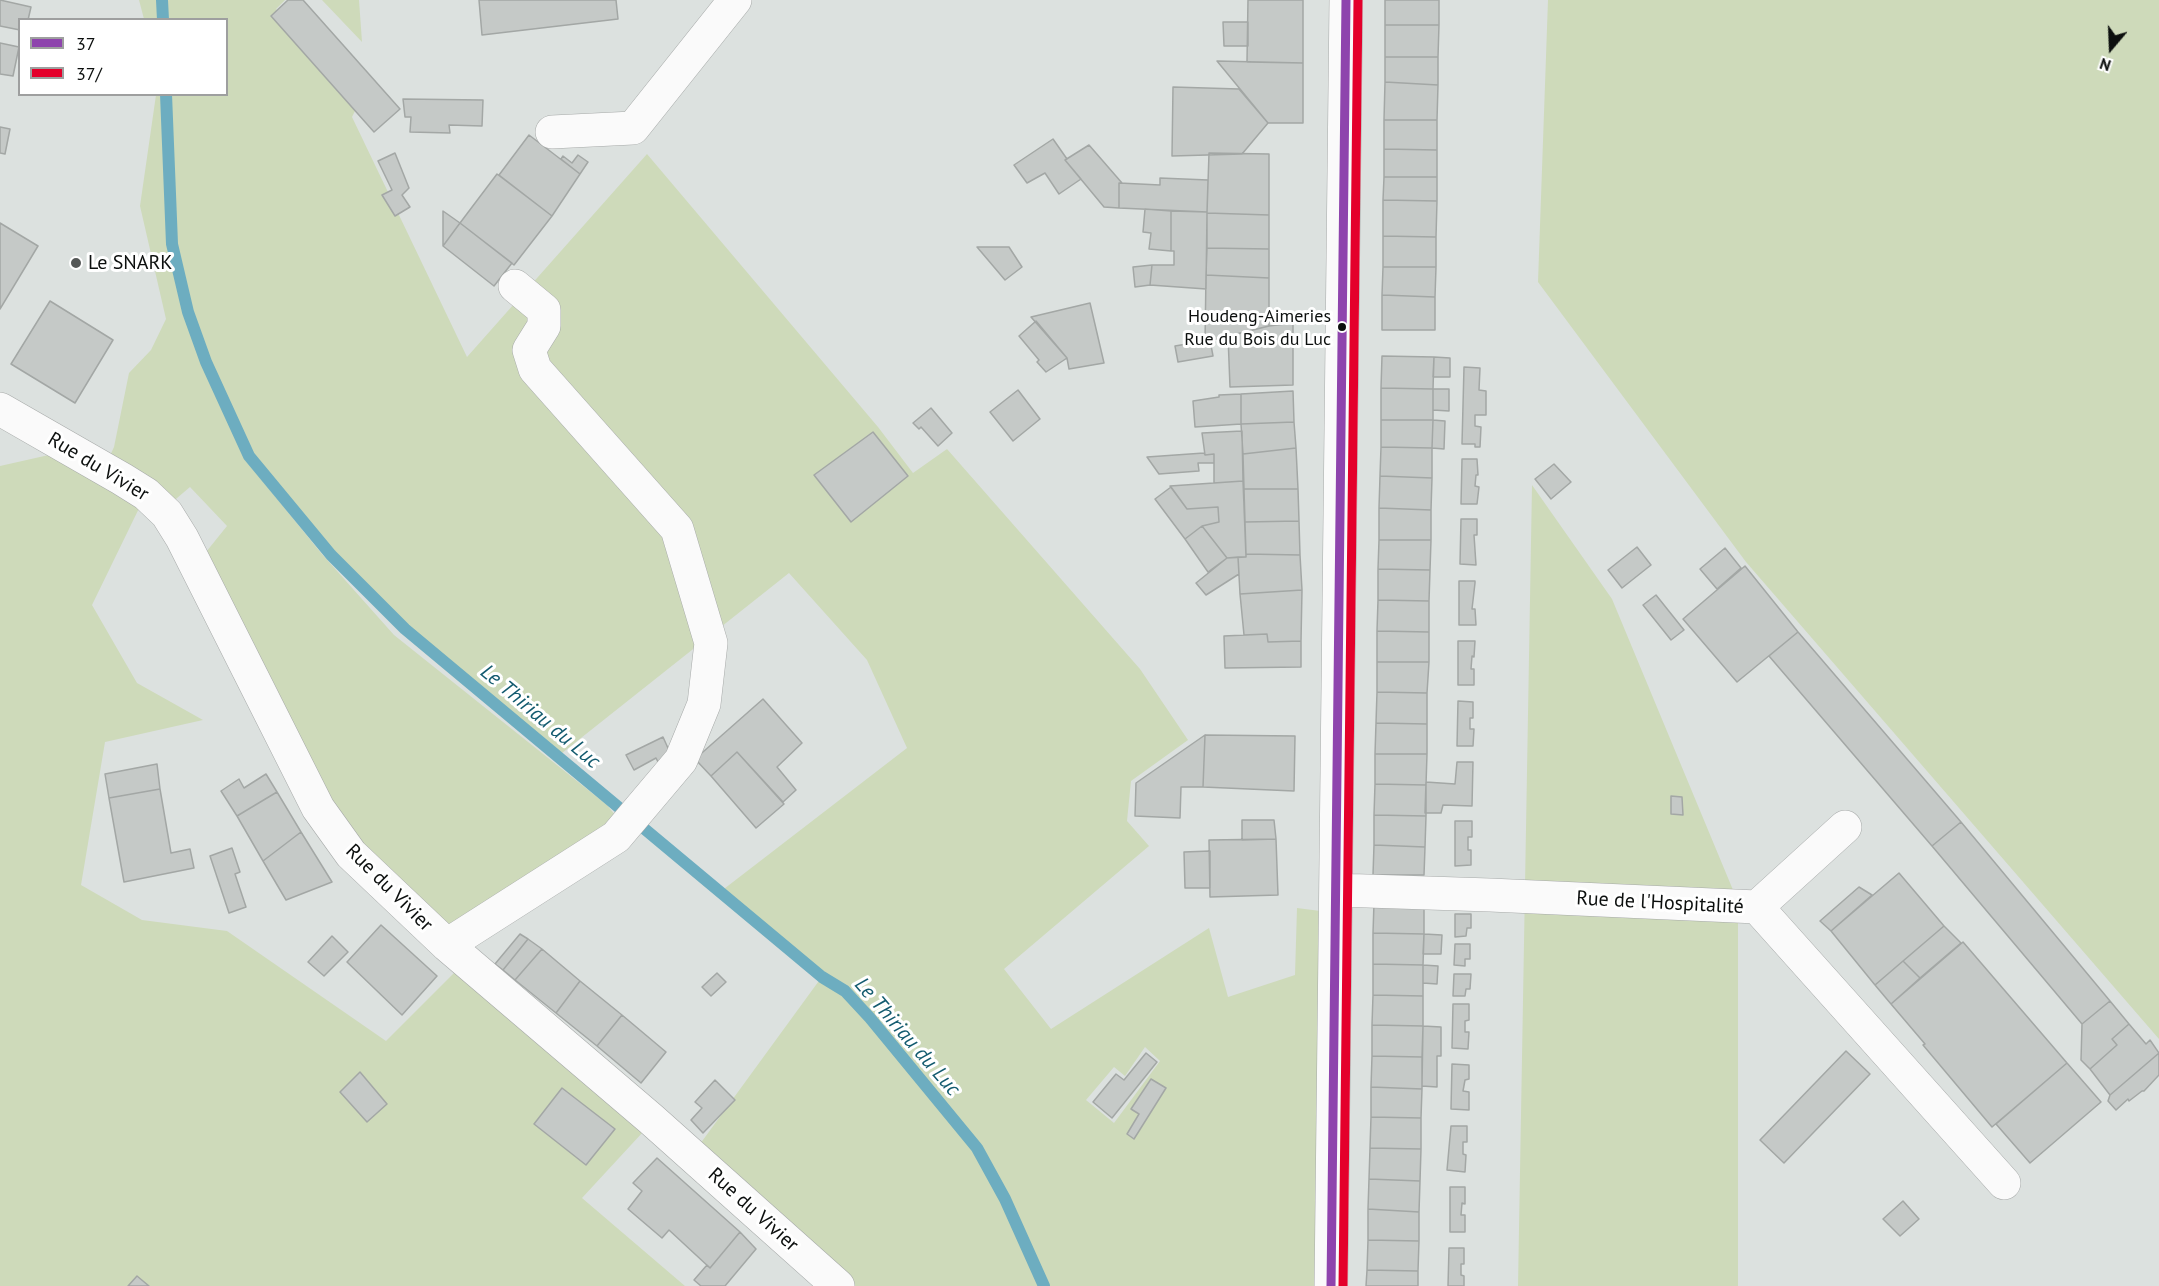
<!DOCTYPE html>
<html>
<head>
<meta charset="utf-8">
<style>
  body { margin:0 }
  #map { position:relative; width:2159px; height:1286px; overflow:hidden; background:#dce1df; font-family:"PT Sans",sans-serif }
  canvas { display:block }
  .legend { position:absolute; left:18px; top:18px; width:210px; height:78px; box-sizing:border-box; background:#fff; border:2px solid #9e9f9f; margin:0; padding:8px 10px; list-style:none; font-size:18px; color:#0c0f0e }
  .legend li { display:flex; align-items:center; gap:12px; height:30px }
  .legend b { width:30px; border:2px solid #9e9f9f }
  .north { position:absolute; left:2081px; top:18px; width:60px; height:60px; -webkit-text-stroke:4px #fff; paint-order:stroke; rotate:199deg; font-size:16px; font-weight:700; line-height:24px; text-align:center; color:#0c0f0e }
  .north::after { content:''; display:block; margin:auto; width:21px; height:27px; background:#0c0f0e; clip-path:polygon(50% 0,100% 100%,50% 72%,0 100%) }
</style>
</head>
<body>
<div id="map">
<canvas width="2159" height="1286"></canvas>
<ul class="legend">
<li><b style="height:8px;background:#8e44ad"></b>37</li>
<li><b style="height:8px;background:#e4002b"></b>37/</li>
</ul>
<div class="north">N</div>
</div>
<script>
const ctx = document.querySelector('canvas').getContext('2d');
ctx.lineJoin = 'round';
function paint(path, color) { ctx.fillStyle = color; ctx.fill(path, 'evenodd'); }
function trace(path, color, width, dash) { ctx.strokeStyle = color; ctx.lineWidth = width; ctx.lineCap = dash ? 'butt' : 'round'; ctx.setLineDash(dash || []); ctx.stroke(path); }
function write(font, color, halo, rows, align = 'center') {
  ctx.font = font + ' "PT Sans",sans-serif'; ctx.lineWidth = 6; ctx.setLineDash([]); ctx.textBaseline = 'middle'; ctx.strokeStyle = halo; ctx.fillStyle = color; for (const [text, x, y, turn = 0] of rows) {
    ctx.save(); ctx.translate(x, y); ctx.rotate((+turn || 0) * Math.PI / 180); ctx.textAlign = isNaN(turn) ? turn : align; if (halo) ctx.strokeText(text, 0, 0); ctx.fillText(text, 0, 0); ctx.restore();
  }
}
const green = new Path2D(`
  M 139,0 L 285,0 L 276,9 L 361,99 L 352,117 L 467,357 L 647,154 L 878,427 L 913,473 L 947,449 L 1140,669 L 1188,740 L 1131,781 L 1127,821 L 1149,846 L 1004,969 L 1051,1029 L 1209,928 L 1228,997 L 1295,975 L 1297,908 L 1336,913 L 1331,1286 L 838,1286 L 692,1155 L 821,978 L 720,892 L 907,748 L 867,660 L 789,573 L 557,757 L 405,629 L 331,555 L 250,456 L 244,458 L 321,553 L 394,635 L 607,805 L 619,820 L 450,933 L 379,867 L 310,776 L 202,557 L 227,526 L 190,487 L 170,504 L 108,460 L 114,447 L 129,373 L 151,350 L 166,319 L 140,206 L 156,95 L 226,94 L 226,20 L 144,19 ZM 1145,1047 L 1160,1061 L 1114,1123 L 1086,1100 L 1114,1067 L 1125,1076 Z
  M 322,0 L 359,0 L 362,42 Z
  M 1548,0 L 2159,0 L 2159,1039 L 1746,562 L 1538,282 Z
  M 71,450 L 146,494 L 92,605 L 137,683 L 203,720 L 105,742 L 81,885 L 142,920 L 227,931 L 386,1041 L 456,971 L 643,1132 L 582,1198 L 685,1286 L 0,1286 L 0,466 Z
  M 1532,485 L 1612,599 L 1738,902 L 1738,1286 L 1518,1286 Z`);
const stream = new Path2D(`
  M 162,0 L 163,20
  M 166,94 L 172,244 L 188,312 L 206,362 L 249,456 L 331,555 L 405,629 L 822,977 L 845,991 L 870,1018 L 977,1148 L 1005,1199 L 1044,1286`);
const building = new Path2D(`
  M 0,0 L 31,7 L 28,20 L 20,20 L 20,30 L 0,26 Z
  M 288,0 L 303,0 L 400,109 L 374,132 L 271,16 Z
  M 479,0 L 616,0 L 618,19 L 482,35 Z
  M 1248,0 L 1303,0 L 1303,63 L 1247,62 Z
  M 1385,0 L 1439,0 L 1439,25 L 1385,25 Z
  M 1223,22 L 1248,22 L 1248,46 L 1224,46 Z
  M 1385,25 L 1439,25 L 1438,57 L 1385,57 Z
  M 0,43 L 19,47 L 13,76 L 0,74 Z
  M 1385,57 L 1438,57 L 1438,85 L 1385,82 Z
  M 1217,61 L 1303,63 L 1303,123 L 1268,123 Z
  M 1385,82 L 1438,85 L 1437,120 L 1384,120 Z
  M 1173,87 L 1239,89 L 1268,123 L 1242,154 L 1172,156 Z
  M 403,99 L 483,100 L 482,126 L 449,125 L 450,133 L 410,132 L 411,117 L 405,117 Z
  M 1384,120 L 1437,120 L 1437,150 L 1384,149 Z
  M 0,127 L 10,129 L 5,154 L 0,153 Z
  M 529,135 L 580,174 L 552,216 L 499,175 Z
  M 1053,139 L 1067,159 L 1065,160 L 1081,179 L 1059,194 L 1045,173 L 1027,183 L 1014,165 Z
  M 1089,145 L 1122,183 L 1119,183 L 1119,208 L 1104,207 L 1065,160 Z
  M 1384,149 L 1437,150 L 1437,177 L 1384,177 Z
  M 395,153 L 409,188 L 402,195 L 410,207 L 395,216 L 382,195 L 392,190 L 378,161 Z
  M 1209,153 L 1269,154 L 1269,215 L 1207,213 Z
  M 578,155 L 588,162 L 580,174 L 561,159 L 563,156 L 572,163 Z
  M 497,174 L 552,216 L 514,265 L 460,223 Z
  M 1384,177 L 1437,177 L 1437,201 L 1383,200 Z
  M 1160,178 L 1208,180 L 1207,212 L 1119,208 L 1119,183 L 1160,185 Z
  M 1383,200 L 1437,201 L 1436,237 L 1383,236 Z
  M 1145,209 L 1171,211 L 1171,251 L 1149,249 L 1151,233 L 1143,232 Z
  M 443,211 L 460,223 L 443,246 Z
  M 1171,211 L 1207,212 L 1206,289 L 1150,285 L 1152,265 L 1174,265 L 1174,251 L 1171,251 Z
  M 1207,213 L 1269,215 L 1269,249 L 1207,248 Z
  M 0,223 L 38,246 L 0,309 Z
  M 460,223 L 512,263 L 494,286 L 443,246 Z
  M 1383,236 L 1436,237 L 1436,267 L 1383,267 Z
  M 977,247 L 1009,247 L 1022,267 L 1005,280 Z
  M 1207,248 L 1269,249 L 1269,278 L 1206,275 Z
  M 1152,265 L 1150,285 L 1135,287 L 1133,267 Z
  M 1383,267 L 1436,267 L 1435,297 L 1382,295 Z
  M 1206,275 L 1269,278 L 1269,326 L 1205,342 Z
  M 1382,295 L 1435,297 L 1435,330 L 1382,330 Z
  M 50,301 L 113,340 L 75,403 L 11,364 Z
  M 1090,303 L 1104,363 L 1069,369 L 1067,358 L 1031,317 Z
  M 1036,321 L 1067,358 L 1046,372 L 1037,362 L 1039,360 L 1019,336 Z
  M 1293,323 L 1293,385 L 1230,387 L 1228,336 L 1269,326 Z
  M 1210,340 L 1213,356 L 1178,362 L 1175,346 Z
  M 1382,356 L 1434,357 L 1433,389 L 1381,388 Z
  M 1434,357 L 1450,358 L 1450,377 L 1433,377 Z
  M 1464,367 L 1480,368 L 1479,390 L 1486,391 L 1486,415 L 1475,415 L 1475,426 L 1481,427 L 1480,447 L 1475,447 L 1475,444 L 1462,444 Z
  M 1381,388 L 1433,389 L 1433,420 L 1381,420 Z
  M 1433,389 L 1449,389 L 1449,411 L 1433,410 Z
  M 1018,390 L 1040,419 L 1013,441 L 990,412 Z
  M 1293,391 L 1294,422 L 1241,424 L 1241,394 Z
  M 1241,394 L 1241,424 L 1195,427 L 1193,401 L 1219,397 L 1219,395 Z
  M 931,408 L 952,433 L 938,446 L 921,427 L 919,429 L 913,423 Z
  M 1381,420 L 1433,420 L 1432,448 L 1381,447 Z
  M 1433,420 L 1445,421 L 1444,449 L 1432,448 Z
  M 1294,422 L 1296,448 L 1243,454 L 1241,424 Z
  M 1242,431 L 1243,481 L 1214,483 L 1214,454 L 1205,455 L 1202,433 Z
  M 873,432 L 908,476 L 851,522 L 814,475 Z
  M 1381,447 L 1432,448 L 1432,478 L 1380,476 Z
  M 1296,448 L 1298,489 L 1244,489 L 1243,454 Z
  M 1204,453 L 1205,455 L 1214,454 L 1214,463 L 1198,463 L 1199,471 L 1159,474 L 1147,457 Z
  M 1462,459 L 1477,459 L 1478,475 L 1476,475 L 1475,486 L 1479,487 L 1477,504 L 1461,504 Z
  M 1554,464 L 1571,482 L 1551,499 L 1535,479 Z
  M 1380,476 L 1432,478 L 1431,510 L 1379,508 Z
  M 1243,481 L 1246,557 L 1227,558 L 1202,526 L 1219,522 L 1218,507 L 1187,509 L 1170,486 Z
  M 1171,487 L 1187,509 L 1218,507 L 1219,522 L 1202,526 L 1185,539 L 1155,499 Z
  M 1244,489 L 1298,489 L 1299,521 L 1245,522 Z
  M 1379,508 L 1431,510 L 1431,540 L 1379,540 Z
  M 1461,519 L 1477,519 L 1477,535 L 1474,535 L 1476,565 L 1460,564 Z
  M 1299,521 L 1300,555 L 1246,554 L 1245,522 Z
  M 1202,526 L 1227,558 L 1208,572 L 1185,539 Z
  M 1379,540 L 1431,540 L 1430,570 L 1378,569 Z
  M 1637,547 L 1651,565 L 1622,588 L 1608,570 Z
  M 1725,548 L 1741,568 L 1717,589 L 1700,569 Z
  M 1246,554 L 1300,555 L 1302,590 L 1240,594 L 1238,557 L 1246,557 Z
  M 1238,557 L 1239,574 L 1206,595 L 1196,583 L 1227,558 Z
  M 1745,566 L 1798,632 L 1737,682 L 1683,619 Z
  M 1378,569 L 1430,570 L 1429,601 L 1378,600 Z
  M 1459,581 L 1475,581 L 1475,583 L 1472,609 L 1475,609 L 1476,625 L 1459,625 Z
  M 1302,590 L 1301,641 L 1268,642 L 1267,634 L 1244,635 L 1240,594 Z
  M 1656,595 L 1684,630 L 1671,640 L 1643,605 Z
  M 1378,600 L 1429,601 L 1429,632 L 1377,631 Z
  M 1377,631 L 1429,632 L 1429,662 L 1377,662 Z
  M 1798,632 L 1961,822 L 1932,846 L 1769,656 Z
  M 1267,634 L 1268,642 L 1301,641 L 1301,667 L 1225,668 L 1224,636 Z
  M 1458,641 L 1475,641 L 1474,657 L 1472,656 L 1471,669 L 1474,669 L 1474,685 L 1458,685 Z
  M 1377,662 L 1429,662 L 1427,693 L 1377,692 Z
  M 1377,692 L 1427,693 L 1427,724 L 1376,723 Z
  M 763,699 L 802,743 L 777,767 L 796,790 L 783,802 L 737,752 L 711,776 L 695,759 Z
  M 1458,701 L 1473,702 L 1473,718 L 1470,718 L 1470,729 L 1474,729 L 1473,746 L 1457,746 Z
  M 1376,723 L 1427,724 L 1427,754 L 1375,754 Z
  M 1205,735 L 1295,736 L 1294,791 L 1203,787 Z
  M 1205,735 L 1203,787 L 1181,787 L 1180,818 L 1135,816 L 1136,783 Z
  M 663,737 L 672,757 L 658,762 L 656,758 L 634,770 L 626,755 Z
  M 737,752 L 784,804 L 756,828 L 711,776 Z
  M 1375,754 L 1427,754 L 1426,785 L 1375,784 Z
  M 1457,762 L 1473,762 L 1472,806 L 1443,805 L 1441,813 L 1425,813 L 1426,782 L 1455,784 Z
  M 157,764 L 160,789 L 109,798 L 105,774 Z
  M 266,774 L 277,792 L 237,816 L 221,791 L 239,779 L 244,788 Z
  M 1375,784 L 1426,785 L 1426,816 L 1374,815 Z
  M 160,789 L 171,853 L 190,849 L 194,868 L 124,882 L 109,798 Z
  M 277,792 L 301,832 L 263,861 L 237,816 Z
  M 1671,796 L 1682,797 L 1683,815 L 1671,814 Z
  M 1374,815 L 1426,816 L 1425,847 L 1374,845 Z
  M 1242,820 L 1274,820 L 1276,839 L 1242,840 Z
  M 1455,821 L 1472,821 L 1472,837 L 1468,837 L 1468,850 L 1471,850 L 1471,865 L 1455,866 Z
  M 1961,822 L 2110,1001 L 2082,1024 L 1932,846 Z
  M 301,832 L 332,882 L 286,900 L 263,861 Z
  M 1276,839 L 1278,895 L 1210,897 L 1209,840 Z
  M 1374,845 L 1425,847 L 1424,875 L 1373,875 Z
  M 232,848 L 240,872 L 235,874 L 246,907 L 229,913 L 210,856 Z
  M 1210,851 L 1210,888 L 1185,888 L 1184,852 Z
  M 1899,873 L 1944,926 L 1875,985 L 1831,931 Z
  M 1859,887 L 1872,895 L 1831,931 L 1820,921 Z
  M 1424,902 L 1424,934 L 1373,933 L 1374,903 Z
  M 1455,914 L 1471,914 L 1471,928 L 1467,928 L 1466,936 L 1455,937 Z
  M 381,925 L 437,976 L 402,1015 L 347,962 Z
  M 1944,926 L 1961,943 L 1920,978 L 1903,961 Z
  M 1373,933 L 1424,934 L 1423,965 L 1373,964 Z
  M 520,934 L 528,939 L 503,970 L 495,964 Z
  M 1424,934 L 1442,935 L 1441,954 L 1423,954 Z
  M 332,936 L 348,952 L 324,976 L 308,962 Z
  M 528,939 L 542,949 L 515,980 L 503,970 Z
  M 1963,942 L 2067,1063 L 1992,1127 L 1923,1045 L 1925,1044 L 1891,1004 Z
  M 1455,944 L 1470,944 L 1470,959 L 1465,959 L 1465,966 L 1454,965 Z
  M 542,949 L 580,981 L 556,1013 L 515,980 Z
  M 1903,961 L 1920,978 L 1891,1004 L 1875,985 Z
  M 1373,964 L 1423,965 L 1423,996 L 1373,995 Z
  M 1423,965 L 1438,966 L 1437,984 L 1423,983 Z
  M 717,973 L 726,982 L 711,996 L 702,987 Z
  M 1454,974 L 1471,974 L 1470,989 L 1466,989 L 1465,996 L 1453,996 Z
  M 580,981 L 622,1015 L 597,1046 L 556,1013 Z
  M 1373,995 L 1423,996 L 1423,1026 L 1372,1025 Z
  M 2110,1001 L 2129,1024 L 2112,1039 L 2117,1045 L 2090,1069 L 2081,1060 L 2082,1024 Z
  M 1453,1004 L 1469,1004 L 1469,1020 L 1465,1021 L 1465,1032 L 1469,1032 L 1468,1049 L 1452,1048 Z
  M 622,1015 L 666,1052 L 641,1083 L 597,1046 Z
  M 2129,1024 L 2146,1044 L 2150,1040 L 2159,1053 L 2110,1095 L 2090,1069 L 2117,1045 L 2112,1039 Z
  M 1372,1025 L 1423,1026 L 1422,1057 L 1372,1056 Z
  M 1423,1026 L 1441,1027 L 1441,1056 L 1437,1056 L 1437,1087 L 1422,1086 Z
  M 1846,1051 L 1870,1074 L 1784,1163 L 1760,1140 Z
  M 1146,1053 L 1157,1062 L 1112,1118 L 1093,1102 L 1116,1074 L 1124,1080 Z
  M 2159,1053 L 2159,1075 L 2144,1091 L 2142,1091 L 2129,1101 L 2128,1099 L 2116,1110 L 2108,1101 L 2110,1095 Z
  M 1372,1056 L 1422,1057 L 1422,1089 L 1371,1087 Z
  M 2067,1063 L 2101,1102 L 2030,1163 L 1996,1124 Z
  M 1452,1064 L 1469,1065 L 1469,1079 L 1465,1080 L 1463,1091 L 1469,1092 L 1469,1110 L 1451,1109 Z
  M 360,1072 L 387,1104 L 367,1122 L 340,1092 Z
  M 1151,1079 L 1166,1088 L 1134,1139 L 1127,1134 L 1139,1114 L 1131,1109 Z
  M 715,1080 L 735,1100 L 703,1133 L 691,1120 L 702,1108 L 695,1102 Z
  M 1371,1087 L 1422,1089 L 1421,1118 L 1371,1117 Z
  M 562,1088 L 615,1129 L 586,1165 L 534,1124 Z
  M 1371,1117 L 1421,1118 L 1421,1149 L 1370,1148 Z
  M 1451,1126 L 1467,1126 L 1467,1142 L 1463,1142 L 1463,1154 L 1466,1155 L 1465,1172 L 1447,1170 Z
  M 1370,1148 L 1421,1149 L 1420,1181 L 1369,1179 Z
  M 657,1158 L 740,1232 L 710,1268 L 669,1230 L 662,1238 L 628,1209 L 642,1191 L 633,1183 Z
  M 1369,1179 L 1420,1181 L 1419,1212 L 1368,1209 Z
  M 1450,1187 L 1465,1187 L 1465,1204 L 1462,1203 L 1461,1215 L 1465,1215 L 1465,1232 L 1450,1232 Z
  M 1903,1201 L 1919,1219 L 1900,1236 L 1883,1219 Z
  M 1368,1209 L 1419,1212 L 1419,1241 L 1368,1240 Z
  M 740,1232 L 756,1249 L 725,1286 L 701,1286 L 694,1280 L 707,1265 L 710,1268 Z
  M 1368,1240 L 1419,1241 L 1418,1271 L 1367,1270 Z
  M 1449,1248 L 1464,1248 L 1464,1264 L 1461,1264 L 1461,1275 L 1464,1276 L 1464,1286 L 1448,1286 Z
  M 1367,1270 L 1418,1271 L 1418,1286 L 1366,1286 Z
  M 137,1276 L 149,1286 L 128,1286 Z`);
const minor = new Path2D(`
  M 552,132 L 633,128 L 735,0
  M 0,409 L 122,479 L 146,494 L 167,514 L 182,538 L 318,808 L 351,854 L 447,945 L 651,1119 L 838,1286
  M 1336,890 L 1490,895 L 1757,907 L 2004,1183
  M 1757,907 L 1845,827
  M 447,945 L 616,837 L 681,760 L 704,704 L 711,643 L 677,529 L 535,369 L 529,350 L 544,326 L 544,310 L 515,286
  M 1331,1286 L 1346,0`);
const bus1 = new Path2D(`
  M 1331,1286 L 1346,0`);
const bus2 = new Path2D(`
  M 1343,1286 L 1358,0`);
const markers = [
  [76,263,6,"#555857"],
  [1342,327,5,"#0c0f0e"]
];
const busNames = [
  ["Houdeng-Aimeries",1331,317],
  ["Rue du Bois du Luc",1331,340]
];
const poiNames = [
  ["Le SNARK",88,263]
];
const streetNames = [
  ["Rue du Vivier",98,467,31],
  ["Rue du Vivier",389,888,45],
  ["Rue de l'Hospitalité",1660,903,3],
  ["Rue du Vivier",753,1210,42]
];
const waterNames = [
  ["Le Thiriau du Luc",540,717,40],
  ["Le Thiriau du Luc",907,1037,49]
];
paint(green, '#cedaba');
trace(stream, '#6dadc0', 12);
paint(building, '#c5c9c7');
trace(building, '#a3a7a5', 1.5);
trace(minor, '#a6a9a8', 34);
trace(minor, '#fafafa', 33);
trace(bus1, '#8e44ad', 9);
trace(bus2, '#e4002b', 9);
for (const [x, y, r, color] of markers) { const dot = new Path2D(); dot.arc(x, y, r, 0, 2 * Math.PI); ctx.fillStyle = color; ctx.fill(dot); trace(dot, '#fff', 2); }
write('18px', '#0c0f0e', '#fff', busNames, 'right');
write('20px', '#0c0f0e', '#fff', poiNames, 'left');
write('20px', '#0c0f0e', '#fff', streetNames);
write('italic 21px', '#135b6f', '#fff', waterNames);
</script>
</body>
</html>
